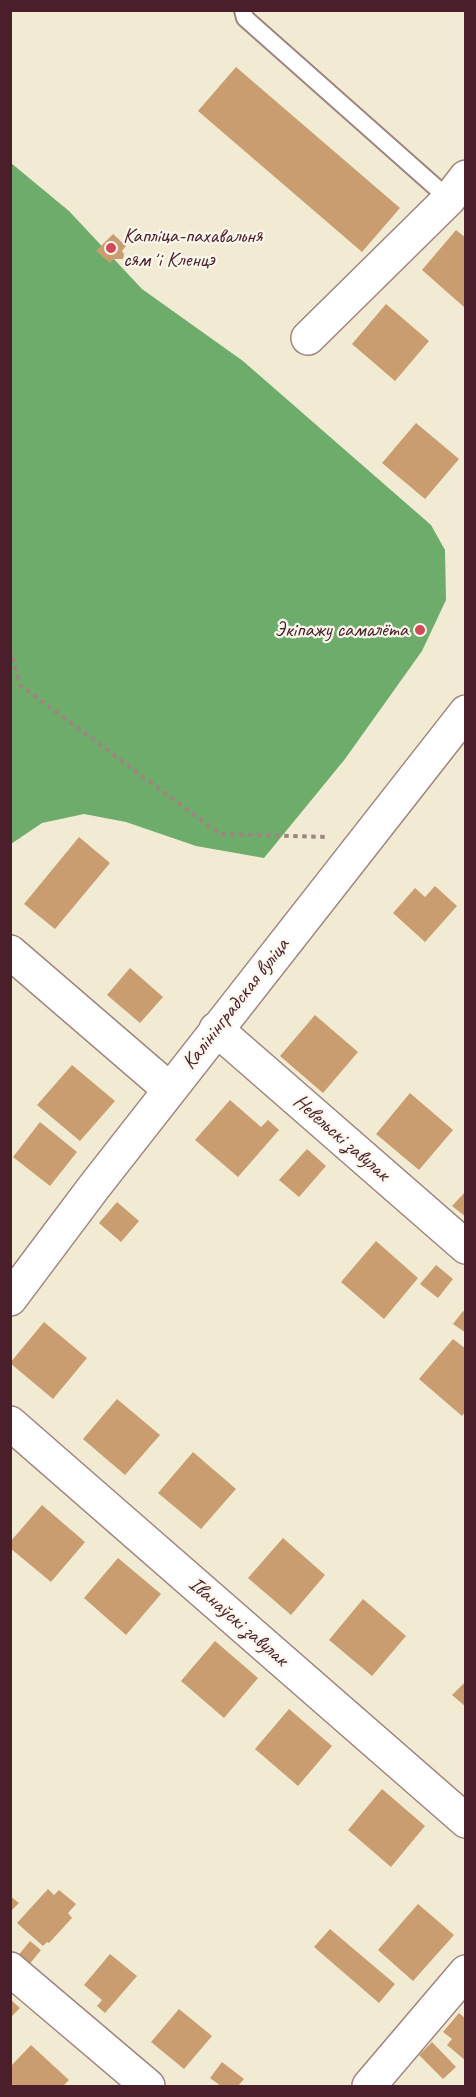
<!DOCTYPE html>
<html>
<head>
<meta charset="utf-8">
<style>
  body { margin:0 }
  #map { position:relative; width:476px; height:2097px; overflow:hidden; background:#f2ebd3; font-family:Caveat,sans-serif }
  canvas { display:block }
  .frame { position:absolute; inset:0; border:12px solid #4a1f2b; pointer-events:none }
</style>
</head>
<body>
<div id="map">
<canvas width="476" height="2097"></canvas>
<div class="frame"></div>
</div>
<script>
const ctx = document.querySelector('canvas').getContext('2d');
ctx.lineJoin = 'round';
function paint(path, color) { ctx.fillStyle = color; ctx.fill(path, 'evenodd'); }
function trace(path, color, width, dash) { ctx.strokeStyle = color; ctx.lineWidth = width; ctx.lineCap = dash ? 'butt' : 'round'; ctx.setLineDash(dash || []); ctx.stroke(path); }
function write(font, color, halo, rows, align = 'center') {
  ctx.font = font + ' Caveat,sans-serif'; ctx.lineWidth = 4.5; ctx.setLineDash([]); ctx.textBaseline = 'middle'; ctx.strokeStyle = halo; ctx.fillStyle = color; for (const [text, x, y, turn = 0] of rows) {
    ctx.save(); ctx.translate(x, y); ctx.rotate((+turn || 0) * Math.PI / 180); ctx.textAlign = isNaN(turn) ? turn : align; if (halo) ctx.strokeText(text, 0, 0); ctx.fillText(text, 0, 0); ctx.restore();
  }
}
const forest = new Path2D(`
  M 11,163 L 69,211 L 142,289 L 243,361 L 431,525 L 445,550 L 446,600 L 422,651 L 345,759 L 264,858 L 196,846 L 126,822 L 84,814 L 42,823 L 11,844 Z`);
const building = new Path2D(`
  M 236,67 L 400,208 L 362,252 L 198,111 Z
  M 456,230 L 466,238 L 464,307 L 422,270 Z
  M 113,234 L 126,246 L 122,251 L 124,254 L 123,259 L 114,259 L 110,263 L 96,251 Z
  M 386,304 L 429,341 L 395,381 L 352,344 Z
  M 416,423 L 459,459 L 425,499 L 382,463 Z
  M 79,837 L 110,863 L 55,929 L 24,904 Z
  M 435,886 L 457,906 L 425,942 L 393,913 L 415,888 L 425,897 Z
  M 130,968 L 163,997 L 140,1023 L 107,995 Z
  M 315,1015 L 358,1052 L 323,1093 L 280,1056 Z
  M 72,1065 L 115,1101 L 80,1141 L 37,1105 Z
  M 410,1093 L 453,1130 L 419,1170 L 376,1134 Z
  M 230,1100 L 261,1127 L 268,1120 L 279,1130 L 238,1177 L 195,1140 Z
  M 40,1122 L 77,1152 L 50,1186 L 13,1157 Z
  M 307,1149 L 326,1166 L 299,1197 L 279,1180 Z
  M 466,1191 L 466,1217 L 452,1206 Z
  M 117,1202 L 139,1221 L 121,1242 L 99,1223 Z
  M 376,1241 L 418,1278 L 384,1319 L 341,1282 Z
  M 436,1265 L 453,1279 L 438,1298 L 420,1284 Z
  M 463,1311 L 466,1313 L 466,1333 L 453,1324 Z
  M 44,1322 L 87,1358 L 53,1399 L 10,1363 Z
  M 453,1339 L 466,1349 L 466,1411 L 462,1416 L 419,1379 Z
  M 117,1399 L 160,1435 L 125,1475 L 83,1439 Z
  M 193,1452 L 236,1489 L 201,1529 L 158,1493 Z
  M 42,1505 L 85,1542 L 51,1582 L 10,1548 L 10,1542 Z
  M 283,1538 L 325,1575 L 291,1615 L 248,1578 Z
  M 118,1558 L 161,1594 L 126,1635 L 84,1598 Z
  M 363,1599 L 406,1636 L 372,1676 L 329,1640 Z
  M 215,1641 L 258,1678 L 224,1718 L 181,1681 Z
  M 466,1681 L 466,1707 L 452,1695 Z
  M 289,1709 L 332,1746 L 298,1786 L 255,1749 Z
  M 382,1789 L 425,1826 L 391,1867 L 348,1830 Z
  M 48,1889 L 54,1895 L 59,1890 L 76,1904 L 68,1913 L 72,1918 L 49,1943 L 47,1942 L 43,1946 L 17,1923 Z
  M 10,1896 L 19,1903 L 10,1912 Z
  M 418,1904 L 454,1935 L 413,1981 L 378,1950 Z
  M 330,1929 L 395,1984 L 379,2003 L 314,1947 Z
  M 30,1941 L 41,1950 L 28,1966 L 17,1957 Z
  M 110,1954 L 137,1976 L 105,2013 L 97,2006 L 102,2000 L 84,1985 Z
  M 10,1999 L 20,2008 L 10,2018 Z
  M 179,2009 L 212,2036 L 184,2069 L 151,2042 Z
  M 459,2013 L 466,2019 L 466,2061 L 447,2045 L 452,2039 L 443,2032 Z
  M 432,2042 L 456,2067 L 443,2079 L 419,2055 Z
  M 31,2045 L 69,2080 L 63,2086 L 10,2086 L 10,2067 Z
  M 222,2062 L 244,2079 L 238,2086 L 221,2086 L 210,2078 Z`);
const path = new Path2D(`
  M 10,649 L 20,685 L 220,834 L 328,837`);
const lane = new Path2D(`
  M 243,10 L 245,18 L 449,199`);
const street = new Path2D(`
  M 308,338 L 449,199 L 466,177
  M 10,952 L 169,1089
  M 216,1029 L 466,1247
  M 10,1299 L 94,1187 L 466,712
  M 10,1423 L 466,1821
  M 10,1969 L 148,2086
  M 369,2086 L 466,1972`);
const markers = [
  [111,248,6,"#d1495b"],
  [420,630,6,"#d1495b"]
];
const poiNames = [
  ["Капліца-пахавальня",123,236],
  ["сямʼі Кленцэ",123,260],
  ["Экіпажу самалёта",408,630,"right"]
];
const streetNames = [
  ["Калінінградская вуліца",236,1004,-52],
  ["Невельскі завулак",341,1138,41],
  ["Іванаўскі завулак",238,1622,41]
];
paint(forest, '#6eac6c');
paint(building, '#c99d70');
trace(lane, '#9e857f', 20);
trace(street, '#9e857f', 36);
trace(path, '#9e857f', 4, [4.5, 4.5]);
trace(lane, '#fff', 16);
trace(street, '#fff', 33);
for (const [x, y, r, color] of markers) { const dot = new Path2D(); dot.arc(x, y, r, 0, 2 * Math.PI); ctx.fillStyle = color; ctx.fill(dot); trace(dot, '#fbf7ec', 2); }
write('21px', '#4a1f2b', '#fbf7ec', poiNames, 'left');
write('21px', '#4a1f2b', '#fbf7ec', streetNames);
</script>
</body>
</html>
